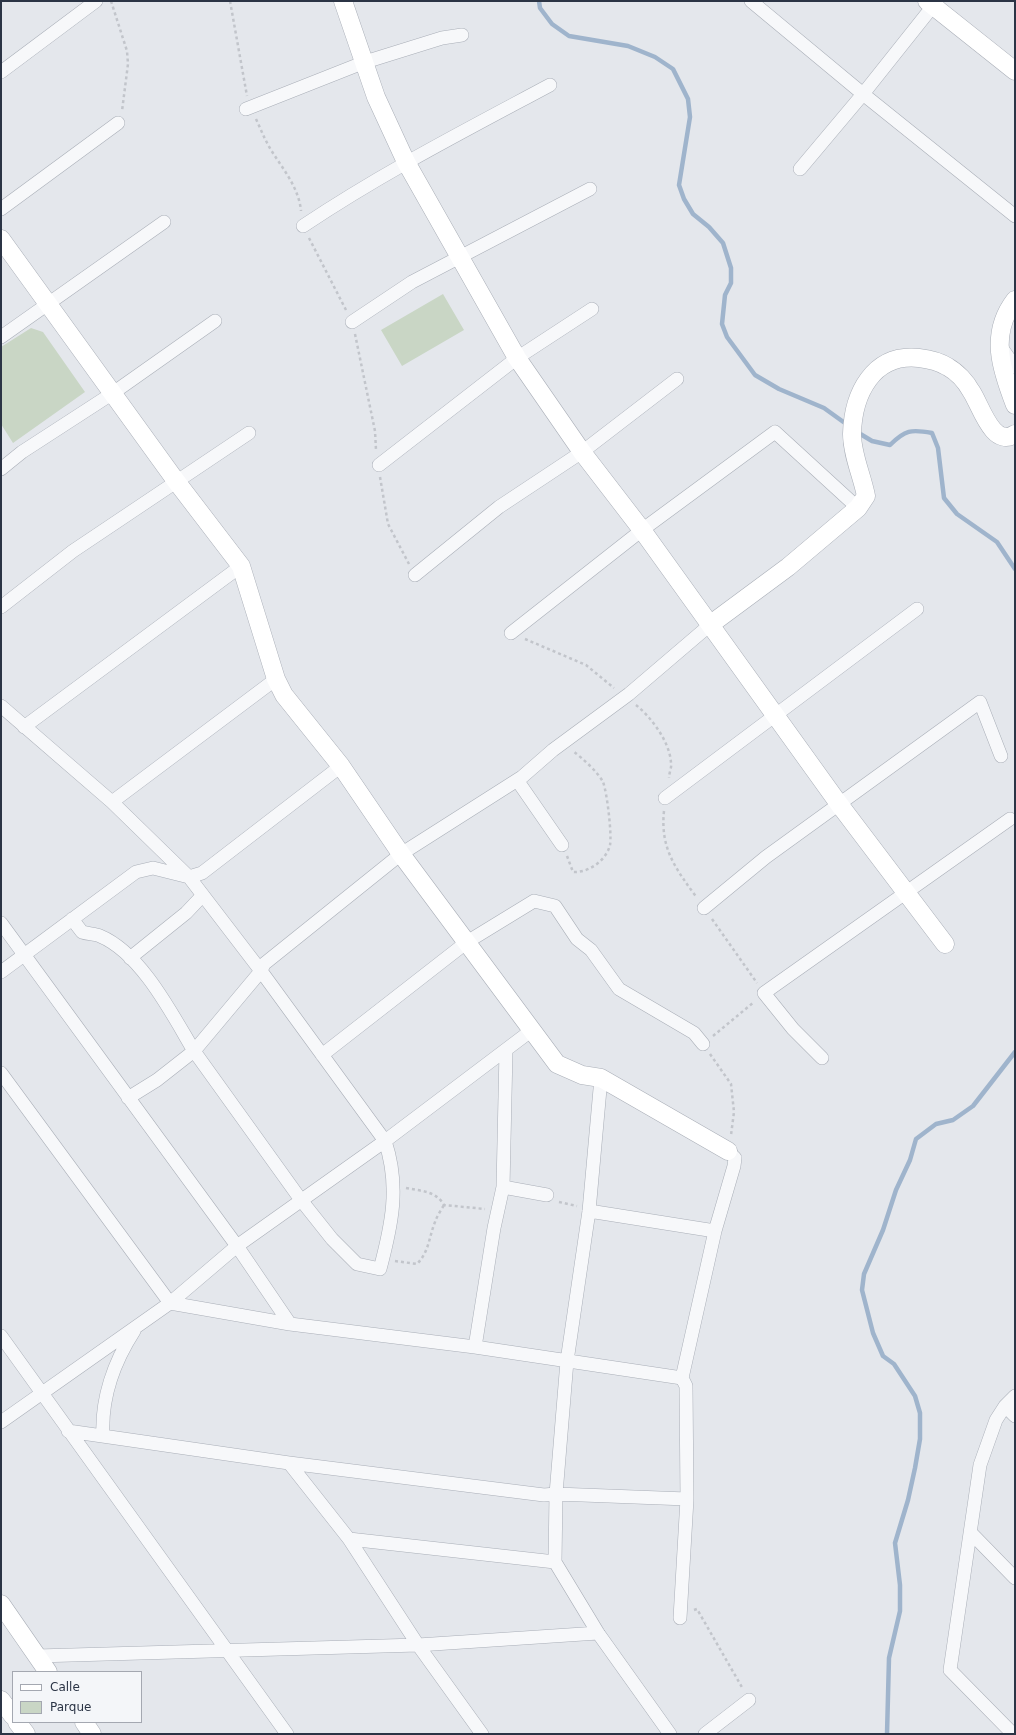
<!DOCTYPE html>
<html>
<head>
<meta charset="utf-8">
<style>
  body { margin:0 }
  #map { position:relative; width:1016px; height:1735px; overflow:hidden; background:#e4e7ec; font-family:"DejaVu Sans",sans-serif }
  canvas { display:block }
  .frame { position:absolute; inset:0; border:2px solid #2b3445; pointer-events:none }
  .legend { position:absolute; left:12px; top:1671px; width:130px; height:52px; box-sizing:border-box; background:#f4f6f9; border:1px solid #a4a8b1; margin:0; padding:5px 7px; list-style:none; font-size:12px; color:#2b3445 }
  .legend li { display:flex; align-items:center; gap:8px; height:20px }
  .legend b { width:20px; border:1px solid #a4a8b1 }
</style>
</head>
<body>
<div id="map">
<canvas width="1016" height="1735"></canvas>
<div class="frame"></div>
<ul class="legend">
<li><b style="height:5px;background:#fff"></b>Calle</li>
<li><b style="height:11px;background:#c9d6c5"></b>Parque</li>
</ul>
</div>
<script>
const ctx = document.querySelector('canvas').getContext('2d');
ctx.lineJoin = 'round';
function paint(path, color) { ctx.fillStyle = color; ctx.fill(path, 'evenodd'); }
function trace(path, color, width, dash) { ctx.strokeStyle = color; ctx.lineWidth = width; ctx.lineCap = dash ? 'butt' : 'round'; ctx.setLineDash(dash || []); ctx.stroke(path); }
const green = new Path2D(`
  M 443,294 L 464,330 L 402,366 L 381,330 Z
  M 31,328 L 43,332 L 85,392 L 13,443 L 1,424 L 1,347 Z`);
const stream = new Path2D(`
  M 539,1 L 540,8 L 552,24 L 569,36 L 628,46 L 655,57 L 673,69 L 688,99 L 690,117 L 679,185 L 684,199 L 693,214 L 709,227 L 723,243 L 731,268 L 731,283 L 725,295 L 722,324 L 727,337 L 755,375 L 779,389 L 824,408 L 849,426
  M 857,432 L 872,441 L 890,445 C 905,430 911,429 932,433 L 938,448 L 944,498 L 957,514 L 997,542 L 1015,569
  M 887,1734 L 889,1658 L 900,1611 L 900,1585 L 895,1543 L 908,1500 L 915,1468 L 920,1439 L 920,1413 L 915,1396 L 894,1364 L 883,1356 L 873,1333 L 862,1290 L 864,1274 L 883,1230 L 896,1190 L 910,1160 L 916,1139 L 936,1124 L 953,1120 L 973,1106 L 1015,1052`);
const path = new Path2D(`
  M 111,1 L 127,51 L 128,64 L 122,111
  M 230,1 L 247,96
  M 256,119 C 261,130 265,140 271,150 C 283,169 299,188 301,211
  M 309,238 L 346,310
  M 355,334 L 375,431 L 376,450
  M 380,477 L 388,524 L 409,564
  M 525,639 L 586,665 L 614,688
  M 636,705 C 651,717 670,742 671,763 C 672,767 669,773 669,778
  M 664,811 C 660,849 676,869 697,898
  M 567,856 L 573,872 C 588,873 606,861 610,845 C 612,834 607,792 603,782 C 598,772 582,758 573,751
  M 712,919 L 757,983
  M 713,1036 L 754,1002
  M 710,1054 L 731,1084 L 734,1112 L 731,1135
  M 406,1188 C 421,1191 436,1191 444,1205 L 485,1209
  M 559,1202 L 577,1206
  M 395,1261 L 417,1264 C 429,1252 429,1237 435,1222 C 437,1216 441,1210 444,1205
  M 694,1610 L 697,1609 L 743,1689`);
const street = new Path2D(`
  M 751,1 L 863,94 L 1015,216
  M 1,72 L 96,1
  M 246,109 L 365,62 L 442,38 L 462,35
  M 800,169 L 863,94 L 937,1
  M 1,209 L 118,123
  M 303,226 C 382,173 466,130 550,85
  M 352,322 L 412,282 L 590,189
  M 1,337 L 164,222
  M 1001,347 L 1015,367
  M 379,465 L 517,358 L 592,309
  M 1,469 L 22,452 L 113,393 L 215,321
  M 415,575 L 499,507 L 582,452 L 677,379
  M 1,607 L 73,551 L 249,433
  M 511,633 L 642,530 L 775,432 L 858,508
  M 1,706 L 112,802 L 189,877 L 261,971 L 385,1141 C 400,1186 392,1224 380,1269 L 357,1264 L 332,1239 L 301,1200 L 194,1051 L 261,971 L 264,964 L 401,854 L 522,777 L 553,750 L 629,694 L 711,624
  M 24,727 L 241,566
  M 517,780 L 562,845
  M 665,798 L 917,609
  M 112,802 L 276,679
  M 704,908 L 766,857 L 980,702 L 1001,756
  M 72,919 L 82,932 C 88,934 95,934 100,936 C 141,953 172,1014 194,1051 L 157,1080 L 128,1098
  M 1,923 L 237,1246 L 290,1324
  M 130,958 L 186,913 L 203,895
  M 1,972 L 136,872 L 153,868 L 189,877 L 202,873 L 341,766
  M 322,1055 L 467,942 L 534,901 L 555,906 L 577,939 L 591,950 L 619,989 L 694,1033 L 703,1044
  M 822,1058 L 793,1029 L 764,993 L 1010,819
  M 1,1073 L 170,1303 L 290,1324 L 475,1347 L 682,1378
  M 601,1078 L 589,1211 L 567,1361 L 556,1494 L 555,1562 L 598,1633 L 670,1734
  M 503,1187 L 547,1195
  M 589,1211 L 715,1231
  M 1,1336 L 287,1734
  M 475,1347 L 494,1228 L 503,1187 L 506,1051
  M 1005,1406 L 1015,1416
  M 1,1422 L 170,1303 L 237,1246 L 385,1141 L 532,1030
  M 68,1431 L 289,1463 L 544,1495 L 556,1494 L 687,1499
  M 103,1436 C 101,1399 114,1362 134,1331
  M 289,1463 L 349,1539 L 418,1645 L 482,1734
  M 971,1533 L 1015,1578
  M 349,1539 L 555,1562
  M 680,1618 L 687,1499 L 686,1386 L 682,1378 L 715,1231 L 734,1166 L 735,1158 L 728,1151
  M 37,1656 L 418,1645 L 598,1633
  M 705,1734 L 749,1700
  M 1013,1734 L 950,1670 L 980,1465 L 996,1420 L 1005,1406 L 1015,1396`);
const secondary = new Path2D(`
  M 343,1 L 376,97 L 406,162 L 517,358 L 582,452 L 642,530 L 839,804 L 945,944
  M 927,1 L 1015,71
  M 1,239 L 176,481 L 241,566 L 276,679 L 284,695 L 341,766 L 401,854 L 557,1064 L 582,1075 L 601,1078 L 728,1151
  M 1015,300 C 989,334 1001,369 1015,405
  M 711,624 L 788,567 L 858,508 L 866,496 C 862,475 852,455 852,434 C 853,394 873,353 919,358 C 928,359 940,362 948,367 C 957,372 966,382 971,391 C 980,403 992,449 1015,434
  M 1,1604 L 48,1672
  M 1,1700 L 13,1716
  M 17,1722 L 26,1734
  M 84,1722 L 92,1734`);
paint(green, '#c9d6c5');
trace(stream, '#9fb4cc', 4.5);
trace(street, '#a9aeb7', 14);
trace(secondary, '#a9aeb7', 19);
trace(path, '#c2c5cb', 2.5, [3, 3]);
trace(street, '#f7f8fa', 13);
trace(secondary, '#fff', 18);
</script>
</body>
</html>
